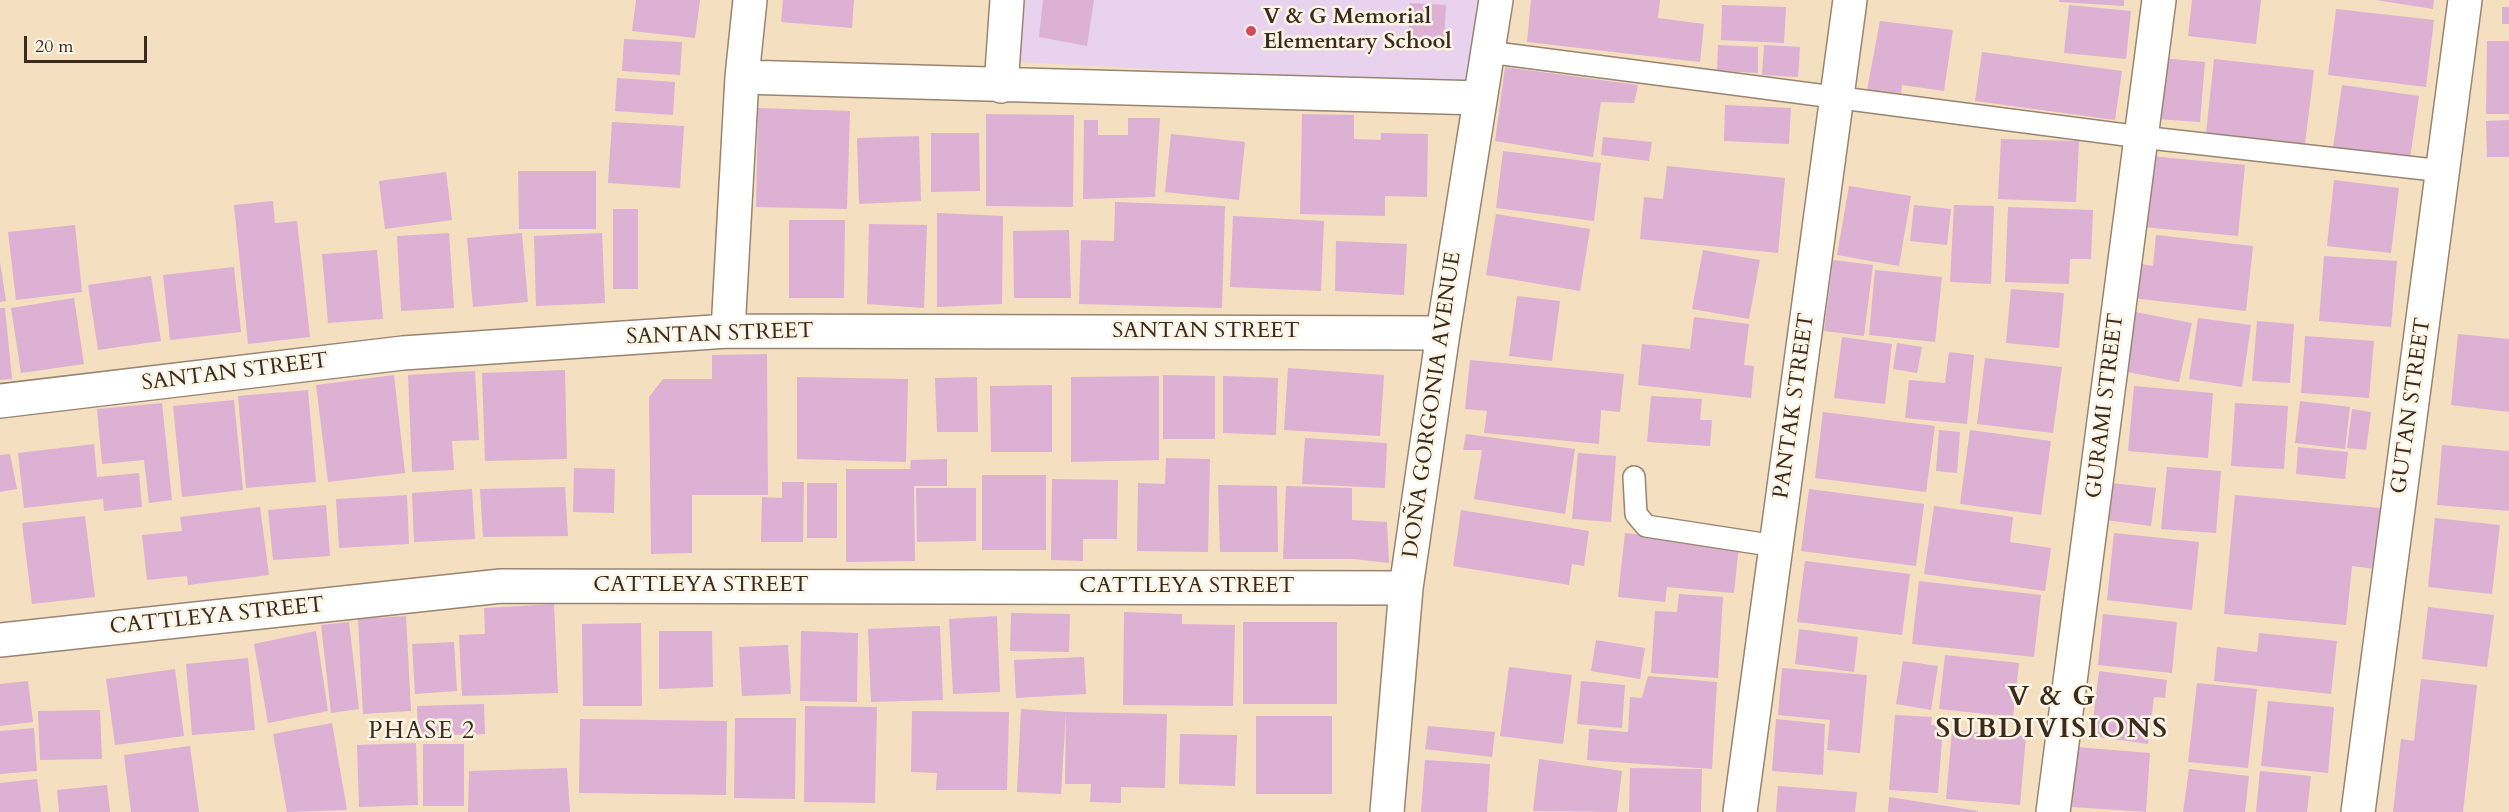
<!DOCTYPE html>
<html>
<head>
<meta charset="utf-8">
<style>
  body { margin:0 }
  #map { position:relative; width:2509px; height:812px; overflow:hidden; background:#f4dfc1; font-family:Cardo,serif }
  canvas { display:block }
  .scale { position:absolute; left:24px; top:36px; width:123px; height:27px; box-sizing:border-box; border:3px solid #3b2a1e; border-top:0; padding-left:8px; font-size:18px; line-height:21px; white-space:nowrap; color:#3b2a1e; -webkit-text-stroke:4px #fcf5e5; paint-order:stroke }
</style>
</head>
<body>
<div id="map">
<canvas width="2509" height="812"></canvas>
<div class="scale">20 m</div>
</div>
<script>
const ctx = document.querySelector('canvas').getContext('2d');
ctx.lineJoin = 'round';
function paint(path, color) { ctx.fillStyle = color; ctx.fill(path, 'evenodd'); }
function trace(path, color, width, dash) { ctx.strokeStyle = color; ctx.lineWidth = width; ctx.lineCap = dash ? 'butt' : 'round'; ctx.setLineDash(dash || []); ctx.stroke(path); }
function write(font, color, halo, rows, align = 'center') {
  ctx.font = font + ' Cardo,serif'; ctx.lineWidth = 5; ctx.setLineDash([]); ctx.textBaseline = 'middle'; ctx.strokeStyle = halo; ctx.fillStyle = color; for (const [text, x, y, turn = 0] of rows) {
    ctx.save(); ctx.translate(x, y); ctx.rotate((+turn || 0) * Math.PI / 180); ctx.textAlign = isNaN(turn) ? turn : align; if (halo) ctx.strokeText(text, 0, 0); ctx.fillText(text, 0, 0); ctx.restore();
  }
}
const built = new Path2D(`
  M 1024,0 L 1485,0 L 1472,86 L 1019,62 Z`);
const building = new Path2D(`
  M 636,0 L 700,0 L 695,38 L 632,31 Z
  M 783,0 L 854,0 L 852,28 L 781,22 Z
  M 1043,0 L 1094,0 L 1087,46 L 1039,37 Z
  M 1531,0 L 1660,0 L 1658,18 L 1704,24 L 1700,62 L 1527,42 Z
  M 2059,0 L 2124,0 L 2124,6 L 2059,2 Z
  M 2192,0 L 2261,0 L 2256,44 L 2188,36 Z
  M 2376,0 L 2434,0 L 2433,9 Z
  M 1410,3 L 1446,5 L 1444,43 L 1408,41 Z
  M 1722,5 L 1786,7 L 1784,43 L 1721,40 Z
  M 2069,5 L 2131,11 L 2126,59 L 2064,53 Z
  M 2502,7 L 2509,7 L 2509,24 L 2502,24 Z
  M 2336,9 L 2434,20 L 2426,87 L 2328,75 Z
  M 1880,21 L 1953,30 L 1944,91 L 1902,85 L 1901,93 L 1867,90 Z
  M 624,39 L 682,42 L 680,75 L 622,71 Z
  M 2487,41 L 2509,41 L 2509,114 L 2486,114 Z
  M 1718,45 L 1758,47 L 1758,73 L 1717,71 Z
  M 1764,45 L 1800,47 L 1798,77 L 1762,75 Z
  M 1982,52 L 2122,71 L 2115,120 L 1975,101 Z
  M 2161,58 L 2205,62 L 2200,122 L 2156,119 Z
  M 2214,59 L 2314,70 L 2305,144 L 2206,133 Z
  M 1505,67 L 1638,85 L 1634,103 L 1601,102 L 1593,157 L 1495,141 Z
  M 617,78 L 675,82 L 673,115 L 615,111 Z
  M 2342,85 L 2419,96 L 2410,159 L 2333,148 Z
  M 1725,105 L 1791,108 L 1789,144 L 1724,141 Z
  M 758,108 L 850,111 L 847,209 L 756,207 Z
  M 986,114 L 1074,115 L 1073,207 L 986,206 Z
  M 1302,114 L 1354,115 L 1354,139 L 1381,140 L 1381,133 L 1428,134 L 1427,197 L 1385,196 L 1385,216 L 1300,214 Z
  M 1128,118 L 1160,118 L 1155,197 L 1083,199 L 1084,120 L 1098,120 L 1098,135 L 1128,135 Z
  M 2509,120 L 2509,157 L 2487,157 L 2486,121 Z
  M 612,122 L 684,126 L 680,188 L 608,183 Z
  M 931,133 L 979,133 L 980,191 L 931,192 Z
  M 1171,134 L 1245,142 L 1239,200 L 1165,192 Z
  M 919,136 L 921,201 L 859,204 L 857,138 Z
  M 1603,137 L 1652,142 L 1649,161 L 1601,155 Z
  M 2001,139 L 2079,141 L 2076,202 L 1998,199 Z
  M 1503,151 L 1601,163 L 1594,221 L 1496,208 Z
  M 2150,156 L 2245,165 L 2238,236 L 2143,227 Z
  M 1667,166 L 1785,178 L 1778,253 L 1640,239 L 1644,197 L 1663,199 Z
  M 518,171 L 596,171 L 596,229 L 519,229 Z
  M 446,172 L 452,220 L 385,229 L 379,181 Z
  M 2334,180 L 2399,188 L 2391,253 L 2327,246 Z
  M 1849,186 L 1911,196 L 1899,266 L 1837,255 Z
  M 273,201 L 275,223 L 297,221 L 310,337 L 248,344 L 234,205 Z
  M 1115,202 L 1225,206 L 1222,308 L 1079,304 L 1081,240 L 1114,241 Z
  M 1914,205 L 1951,209 L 1947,245 L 1910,241 Z
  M 1954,205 L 1994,206 L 1991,284 L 1950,282 Z
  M 2008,207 L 2093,210 L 2091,259 L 2070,259 L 2069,284 L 2005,282 Z
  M 613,209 L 638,209 L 638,289 L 613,289 Z
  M 937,213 L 1003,216 L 1002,304 L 937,307 Z
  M 1496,214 L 1590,229 L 1580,291 L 1486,275 Z
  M 1233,216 L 1324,221 L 1321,291 L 1230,287 Z
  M 789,220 L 845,220 L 844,298 L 789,298 Z
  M 869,224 L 927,225 L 924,308 L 867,304 Z
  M 75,225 L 82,292 L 16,300 L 8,232 Z
  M 1069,230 L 1071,298 L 1014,298 L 1013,231 Z
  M 449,233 L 454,308 L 401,311 L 397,236 Z
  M 522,233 L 528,302 L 473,307 L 467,238 Z
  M 602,233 L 605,303 L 536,306 L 534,236 Z
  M 2156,235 L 2253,246 L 2246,311 L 2132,298 L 2136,263 L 2153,266 Z
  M 1336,241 L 1407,244 L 1404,295 L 1335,291 Z
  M 377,250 L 383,319 L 328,323 L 322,254 Z
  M 1703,250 L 1760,260 L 1749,319 L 1692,309 Z
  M 2324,256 L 2397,261 L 2391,327 L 2319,321 Z
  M 1833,260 L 1873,265 L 1864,336 L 1824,331 Z
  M 0,262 L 6,301 L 0,302 Z
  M 234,267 L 241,332 L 170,340 L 163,275 Z
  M 1875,270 L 1942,277 L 1935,342 L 1869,335 Z
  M 151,276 L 161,341 L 98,350 L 88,285 Z
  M 2011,289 L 2064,293 L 2059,348 L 2006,343 Z
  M 1517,296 L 1560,301 L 1552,361 L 1509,356 Z
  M 74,298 L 84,364 L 21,373 L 11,308 Z
  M 0,308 L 5,308 L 12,379 L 0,380 Z
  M 2130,311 L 2192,323 L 2179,382 L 2117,370 Z
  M 1694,317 L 1749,324 L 1744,365 L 1754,366 L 1751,398 L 1638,385 L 1642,344 L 1690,349 Z
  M 2198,318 L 2251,325 L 2242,387 L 2189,379 Z
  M 2257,321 L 2294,324 L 2290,383 L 2252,381 Z
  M 2458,334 L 2509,339 L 2509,412 L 2451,405 Z
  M 2305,336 L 2374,341 L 2369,398 L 2301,393 Z
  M 1842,337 L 1892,344 L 1885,404 L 1834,398 Z
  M 1897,343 L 1922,347 L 1917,373 L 1893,369 Z
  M 1949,352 L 1974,355 L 1967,424 L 1905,418 L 1909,380 L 1945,383 Z
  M 767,354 L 768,495 L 692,495 L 692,553 L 651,554 L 649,397 L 663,379 L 712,379 L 712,355 Z
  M 1985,358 L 2062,367 L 2053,433 L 1977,424 Z
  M 1470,360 L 1624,374 L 1620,412 L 1601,410 L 1599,444 L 1484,433 L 1487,411 L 1465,409 Z
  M 1288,368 L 1384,375 L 1380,436 L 1284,430 Z
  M 565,370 L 567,459 L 485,461 L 482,373 Z
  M 475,371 L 479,440 L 452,441 L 454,470 L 412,472 L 408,375 Z
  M 394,375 L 405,473 L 328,482 L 316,385 Z
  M 1163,375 L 1215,376 L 1215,439 L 1163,439 Z
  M 1159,376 L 1159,460 L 1071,462 L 1071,377 Z
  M 1223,376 L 1278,378 L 1276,435 L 1223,433 Z
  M 797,377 L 908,379 L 906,462 L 797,459 Z
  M 977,377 L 978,432 L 937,432 L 935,378 Z
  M 1052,385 L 1052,452 L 991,452 L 990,386 Z
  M 2134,386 L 2213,393 L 2208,458 L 2128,451 Z
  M 308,390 L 316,482 L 246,488 L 238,396 Z
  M 1651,396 L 1702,399 L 1700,420 L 1712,420 L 1710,446 L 1647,442 Z
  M 234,400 L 243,490 L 182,497 L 173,406 Z
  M 2300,401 L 2350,407 L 2345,449 L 2295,443 Z
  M 162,403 L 172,500 L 149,503 L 144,460 L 102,464 L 97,409 Z
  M 2235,403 L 2288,406 L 2284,469 L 2231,466 Z
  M 2352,409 L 2371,412 L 2366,450 L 2347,448 Z
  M 1823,412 L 1935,426 L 1926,492 L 1815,478 Z
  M 1939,430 L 1960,432 L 1957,473 L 1936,471 Z
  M 1970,430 L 2051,441 L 2041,515 L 1960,504 Z
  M 1466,434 L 1575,449 L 1565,514 L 1474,499 L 1482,450 L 1463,450 Z
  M 1305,438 L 1387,443 L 1385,488 L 1302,484 Z
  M 94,444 L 97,477 L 139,473 L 142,507 L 104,511 L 103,499 L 24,508 L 18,453 Z
  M 2442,445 L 2509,451 L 2509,511 L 2437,505 Z
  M 2298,447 L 2348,452 L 2345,479 L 2296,474 Z
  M 1578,453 L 1616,456 L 1611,522 L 1572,519 Z
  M 10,454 L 17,489 L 0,492 L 0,455 Z
  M 1166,458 L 1210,459 L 1208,552 L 1137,551 L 1138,483 L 1165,484 Z
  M 947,459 L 947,486 L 914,486 L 915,561 L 846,562 L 846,469 L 910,469 L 911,460 Z
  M 2167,467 L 2221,471 L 2216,533 L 2161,529 Z
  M 574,468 L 615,469 L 614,513 L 573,512 Z
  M 982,475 L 1046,475 L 1046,550 L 982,550 Z
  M 1052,479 L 1118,480 L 1117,539 L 1083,539 L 1083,561 L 1051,560 Z
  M 782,482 L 804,482 L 803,542 L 761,542 L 762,497 L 782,498 Z
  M 2103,482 L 2156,488 L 2151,526 L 2098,519 Z
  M 807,483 L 837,483 L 837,538 L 807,538 Z
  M 1218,485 L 1277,486 L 1278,552 L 1220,552 Z
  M 1286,486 L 1352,488 L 1352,520 L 1387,522 L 1389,563 L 1354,559 L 1283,559 Z
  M 565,487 L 568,536 L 483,537 L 480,489 Z
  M 916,488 L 976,488 L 976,541 L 917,542 Z
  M 472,489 L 475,539 L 414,542 L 412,493 Z
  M 1809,489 L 1924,504 L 1916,566 L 1801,551 Z
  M 407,495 L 409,544 L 339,548 L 336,499 Z
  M 2235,495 L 2381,508 L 2375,569 L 2352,566 L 2346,625 L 2224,614 Z
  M 326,505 L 330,556 L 273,560 L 268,510 Z
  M 1934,506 L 2013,517 L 2010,542 L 2051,548 L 2045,591 L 1924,574 Z
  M 260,507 L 269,575 L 188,585 L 187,576 L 147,580 L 142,535 L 182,531 L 180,517 Z
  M 1461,510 L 1589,531 L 1584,566 L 1572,564 L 1569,585 L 1453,566 Z
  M 85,516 L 95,597 L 32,604 L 22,523 Z
  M 2435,518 L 2500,525 L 2492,594 L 2428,587 Z
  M 1625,533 L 1739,545 L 1734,593 L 1667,587 L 1665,602 L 1618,597 Z
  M 2114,533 L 2199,542 L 2192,610 L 2107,600 Z
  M 1805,561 L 1910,574 L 1902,635 L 1797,622 Z
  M 1919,581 L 2041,595 L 2034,657 L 1912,644 Z
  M 1679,594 L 1723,597 L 1718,678 L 1651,673 L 1655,611 L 1677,612 Z
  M 554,604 L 558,693 L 462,696 L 459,635 L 485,634 L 484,608 Z
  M 2428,607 L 2494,615 L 2487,667 L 2422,659 Z
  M 1124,612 L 1182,614 L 1182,624 L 1235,625 L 1233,706 L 1123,705 Z
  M 1011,613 L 1070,614 L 1069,652 L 1010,651 Z
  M 2103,614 L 2177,622 L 2172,673 L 2098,665 Z
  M 406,616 L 411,711 L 363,714 L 358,619 Z
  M 997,616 L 1000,692 L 953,694 L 949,619 Z
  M 349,622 L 359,709 L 331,713 L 321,625 Z
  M 1243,622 L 1337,622 L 1337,704 L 1243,704 Z
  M 641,623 L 642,706 L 583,706 L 582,624 Z
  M 940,626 L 943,700 L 871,702 L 868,629 Z
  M 1799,629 L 1858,637 L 1854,672 L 1795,664 Z
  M 316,631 L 328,711 L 268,723 L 254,644 Z
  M 659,631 L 712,631 L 713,687 L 659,689 Z
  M 801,631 L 858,633 L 857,702 L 800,701 Z
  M 2259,633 L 2337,641 L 2331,694 L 2214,681 L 2217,647 L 2257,652 Z
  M 1596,640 L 1645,648 L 1640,679 L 1591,671 Z
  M 454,642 L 457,691 L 415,694 L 412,644 Z
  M 788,645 L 791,694 L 742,696 L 739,647 Z
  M 1945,655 L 2019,663 L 2013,717 L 1939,709 Z
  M 1084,657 L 1086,694 L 1016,698 L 1014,660 Z
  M 248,658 L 255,730 L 192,735 L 186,664 Z
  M 1903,661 L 1938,666 L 1931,710 L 1896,704 Z
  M 1509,667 L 1572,675 L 1563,744 L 1500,736 Z
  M 1782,668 L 1867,675 L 1860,753 L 1827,750 L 1830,720 L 1778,715 Z
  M 175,669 L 184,736 L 115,745 L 106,679 Z
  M 2099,671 L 2167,680 L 2165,698 L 2154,697 L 2148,744 L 2091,736 Z
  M 1648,676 L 1717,682 L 1712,769 L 1587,760 L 1589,729 L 1628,732 L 1630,697 L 1642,698 Z
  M 2421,679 L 2477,685 L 2463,812 L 2393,812 L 2401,739 L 2414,741 Z
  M 28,681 L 33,722 L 0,726 L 0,684 Z
  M 1581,681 L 1625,685 L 1622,728 L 1577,724 Z
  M 2197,683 L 2257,689 L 2248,768 L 2188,762 Z
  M 2268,701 L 2334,707 L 2328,773 L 2261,766 Z
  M 484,704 L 485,734 L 418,736 L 417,706 Z
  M 805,706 L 877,707 L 875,803 L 804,802 Z
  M 1021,709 L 1066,712 L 1061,794 L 1017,792 Z
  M 100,710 L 102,759 L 40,760 L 38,711 Z
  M 912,711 L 1009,712 L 1007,790 L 936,790 L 937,773 L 911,772 Z
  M 1066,712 L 1167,714 L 1165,788 L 1121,787 L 1121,803 L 1090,802 L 1091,784 L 1065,784 Z
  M 1895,715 L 1932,717 L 1931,725 L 1943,726 L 1938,793 L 1889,790 Z
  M 1256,716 L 1332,716 L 1332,794 L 1256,794 Z
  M 735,718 L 796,718 L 795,799 L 734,798 Z
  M 580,719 L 727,721 L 726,795 L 579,793 Z
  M 1776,719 L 1825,724 L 1823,775 L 1772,771 Z
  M 332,723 L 347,810 L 287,812 L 273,734 Z
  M 1428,726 L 1495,732 L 1492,757 L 1425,749 Z
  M 34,728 L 37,771 L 0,774 L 0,731 Z
  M 1952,730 L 2026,736 L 2020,805 L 1946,799 Z
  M 1180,734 L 1237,735 L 1235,786 L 1179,784 Z
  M 416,743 L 418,805 L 359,807 L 357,745 Z
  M 423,744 L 464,744 L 464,806 L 423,806 Z
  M 190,746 L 199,812 L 131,812 L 124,755 Z
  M 2077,747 L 2150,753 L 2146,812 L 2072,807 Z
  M 1539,759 L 1622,771 L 1617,812 L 1533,811 Z
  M 1425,760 L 1490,764 L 1487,812 L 1421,812 Z
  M 567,768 L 570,812 L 468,812 L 469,771 Z
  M 1630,768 L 1702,769 L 1701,812 L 1629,812 Z
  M 2189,769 L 2249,776 L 2245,812 L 2183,812 Z
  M 2260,771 L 2311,776 L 2307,812 L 2256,812 Z
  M 37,779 L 41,812 L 0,812 L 0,783 Z
  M 107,785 L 110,812 L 59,812 L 57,790 Z
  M 1778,786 L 1857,792 L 1855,812 L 1776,812 Z
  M 1889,797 L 1978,811 L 1978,812 L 1888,812 Z`);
const lane = new Path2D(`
  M 1488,52 L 2141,137 L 2443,171
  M 1634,477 L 1636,514 L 1646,526 L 1776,546`);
const street = new Path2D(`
  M 742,77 L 1480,98
  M 1001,86 L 1007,0
  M 728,331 L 742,77 L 750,0
  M 0,401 L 403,353 L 728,331 L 1443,333
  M 0,640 L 501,586 L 1406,588
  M 1387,812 L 1406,588 L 1443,333 L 1496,0
  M 1740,812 L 1850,0
  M 2053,812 L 2159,0
  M 2358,812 L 2465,0`);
const markers = [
  [1251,31,6,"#d1495b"]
];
const poiNames = [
  ["V & G Memorial",1263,18],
  ["Elementary School",1263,43]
];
const streetNames = [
  ["SANTAN STREET",1206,332],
  ["SANTAN STREET",720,335,-2],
  ["SANTAN STREET",235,373,-7],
  ["DOÑA GORGONIA AVENUE",1433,405,-82],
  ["PANTAK STREET",1795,406,-82],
  ["GURAMI STREET",2106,406,-83],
  ["GUTAN STREET",2412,406,-82],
  ["CATTLEYA STREET",701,586],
  ["CATTLEYA STREET",1187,587],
  ["CATTLEYA STREET",217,617,-6]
];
const neighbourhoodNames = [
  ["PHASE 2",422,732]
];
const districtNames = [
  ["V & G",2052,699],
  ["SUBDIVISIONS",2052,731]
];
paint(built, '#e8d2ee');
paint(building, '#dcb1d3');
trace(lane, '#988470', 24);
trace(street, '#988470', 36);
trace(lane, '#fff', 21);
trace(street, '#fff', 33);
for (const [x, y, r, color] of markers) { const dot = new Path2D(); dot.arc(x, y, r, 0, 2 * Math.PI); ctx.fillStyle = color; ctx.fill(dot); trace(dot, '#fcf5e5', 2); }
write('bold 22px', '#3b2a1e', '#fcf5e5', poiNames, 'left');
write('22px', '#3b2a1e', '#fcf5e5', streetNames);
ctx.letterSpacing = '1.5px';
write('24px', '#3b2a1e', '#fcf5e5', neighbourhoodNames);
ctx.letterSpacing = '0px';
ctx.letterSpacing = '1.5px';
write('bold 28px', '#3b2a1e', '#fcf5e5', districtNames);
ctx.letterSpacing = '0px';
</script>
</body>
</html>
